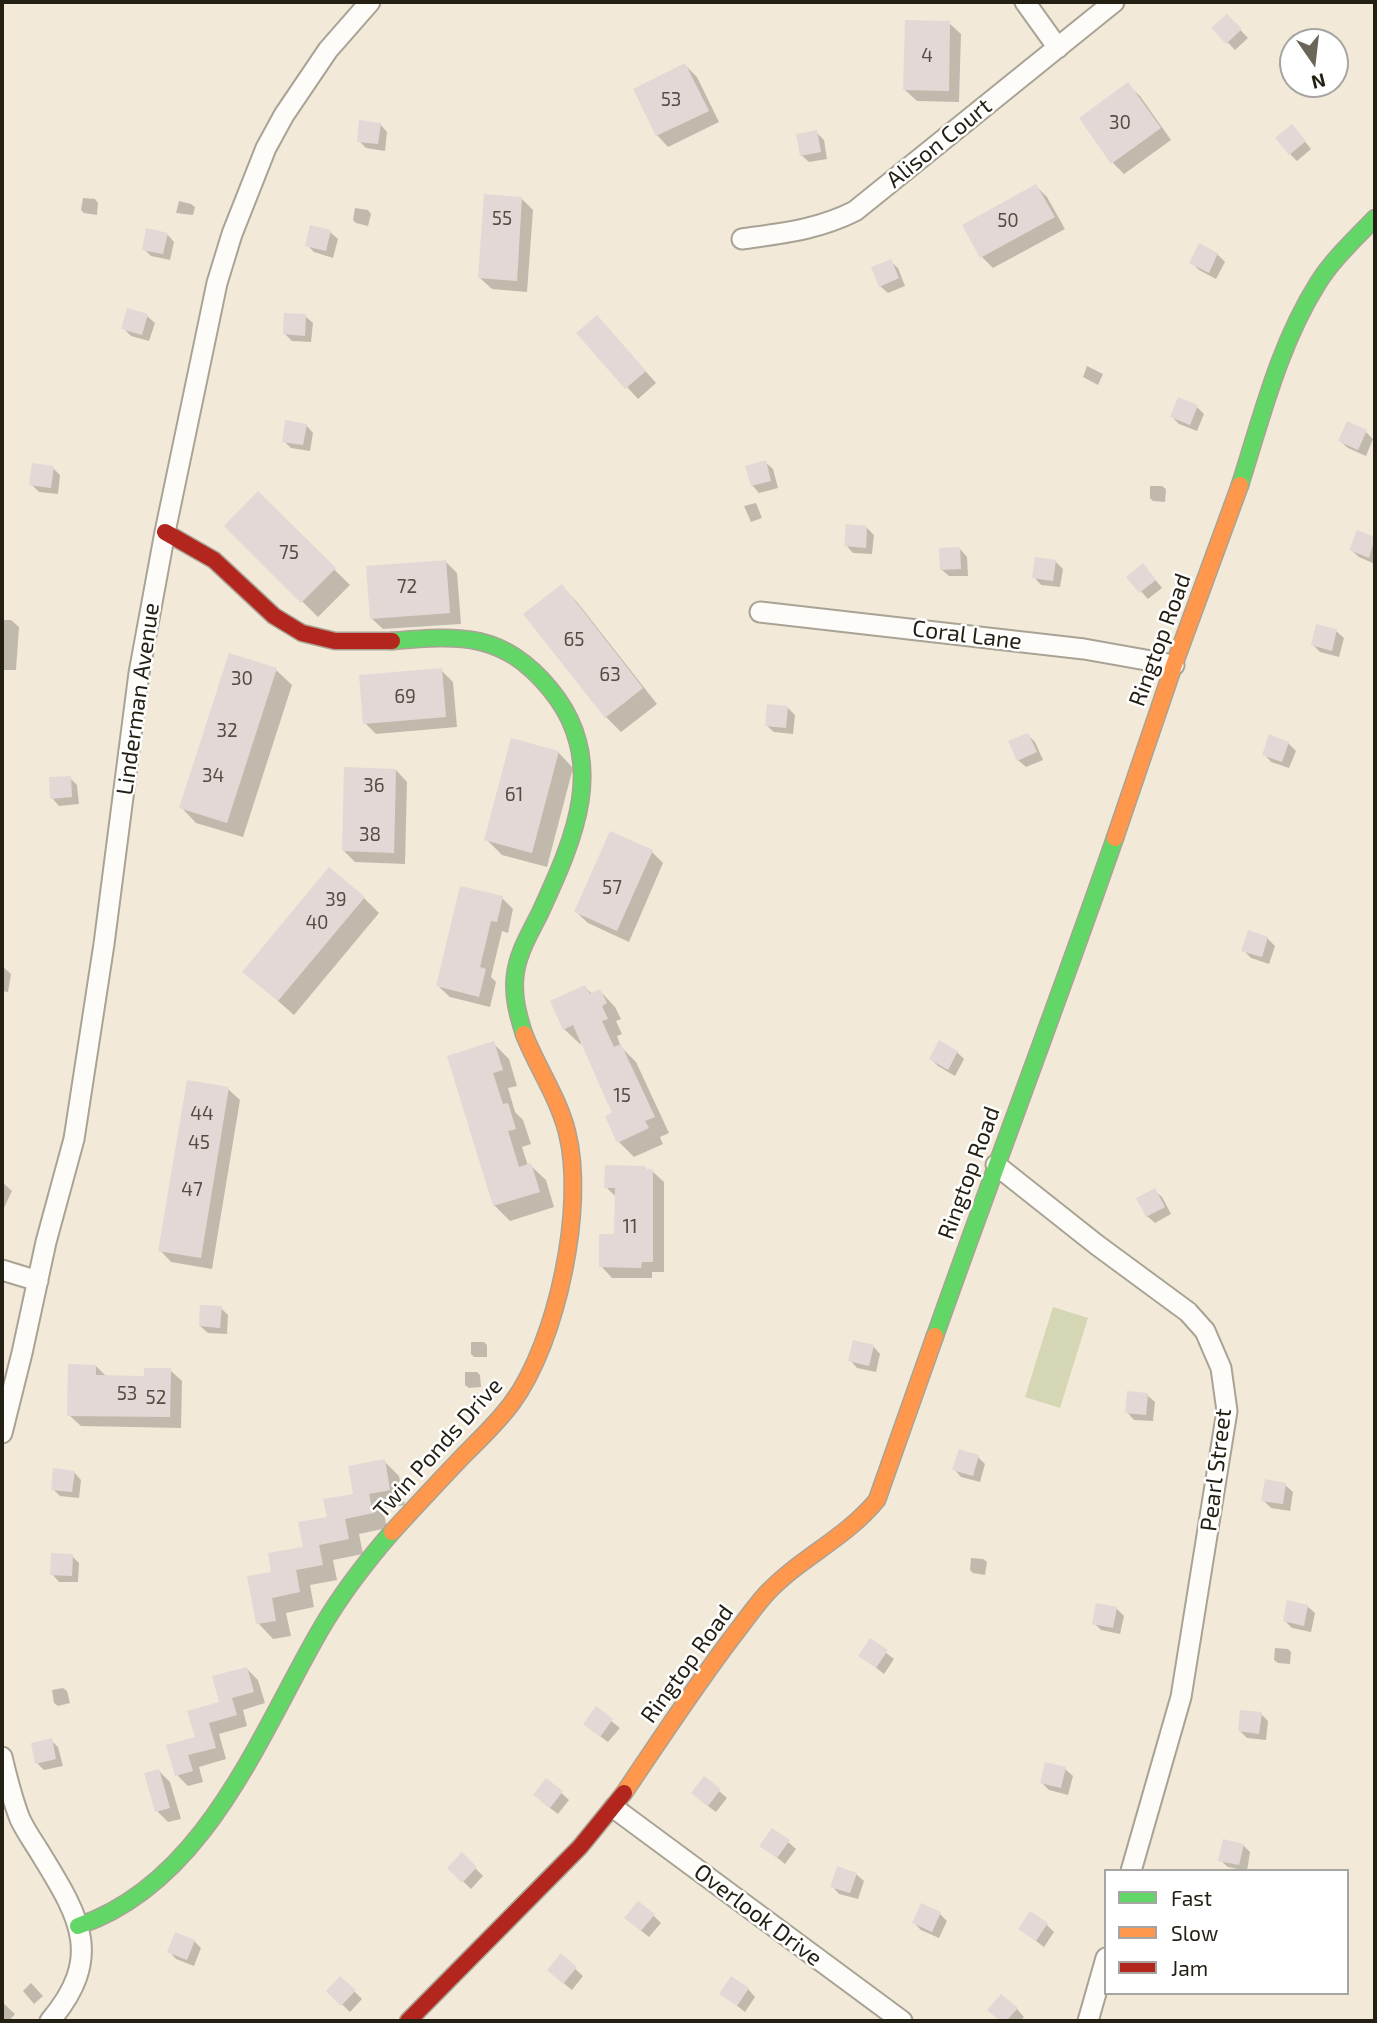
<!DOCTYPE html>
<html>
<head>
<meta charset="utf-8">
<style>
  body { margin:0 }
  #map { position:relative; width:1377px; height:2023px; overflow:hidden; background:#f2e9d8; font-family:"Exo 2",sans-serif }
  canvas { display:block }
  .frame { position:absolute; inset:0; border:4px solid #241f13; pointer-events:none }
  .legend { position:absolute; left:1104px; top:1869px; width:245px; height:126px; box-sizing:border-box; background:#fff; border:2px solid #a7a5a1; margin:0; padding:9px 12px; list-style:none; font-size:21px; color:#241f13 }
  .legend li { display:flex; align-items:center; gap:14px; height:35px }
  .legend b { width:35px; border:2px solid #a7a5a1 }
  .north { position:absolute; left:1279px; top:28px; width:70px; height:70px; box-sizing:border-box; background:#fff; border:2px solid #a7a5a1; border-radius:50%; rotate:166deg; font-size:19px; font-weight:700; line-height:28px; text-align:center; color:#241f13 }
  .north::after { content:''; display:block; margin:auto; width:24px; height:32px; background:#6c6658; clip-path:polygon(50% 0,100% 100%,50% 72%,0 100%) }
</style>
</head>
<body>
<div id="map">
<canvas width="1377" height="2023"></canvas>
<div class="frame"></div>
<ul class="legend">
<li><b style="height:9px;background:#63d668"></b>Fast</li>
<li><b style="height:9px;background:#ff974d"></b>Slow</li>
<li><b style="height:9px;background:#b3261e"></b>Jam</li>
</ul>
<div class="north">N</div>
</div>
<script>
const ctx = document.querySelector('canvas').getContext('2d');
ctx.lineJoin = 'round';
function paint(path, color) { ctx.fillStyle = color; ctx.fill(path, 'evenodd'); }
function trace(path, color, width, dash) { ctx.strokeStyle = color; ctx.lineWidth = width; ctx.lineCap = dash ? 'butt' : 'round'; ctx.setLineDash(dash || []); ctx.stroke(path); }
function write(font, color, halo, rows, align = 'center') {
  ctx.font = font + ' "Exo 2",sans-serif'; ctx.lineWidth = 5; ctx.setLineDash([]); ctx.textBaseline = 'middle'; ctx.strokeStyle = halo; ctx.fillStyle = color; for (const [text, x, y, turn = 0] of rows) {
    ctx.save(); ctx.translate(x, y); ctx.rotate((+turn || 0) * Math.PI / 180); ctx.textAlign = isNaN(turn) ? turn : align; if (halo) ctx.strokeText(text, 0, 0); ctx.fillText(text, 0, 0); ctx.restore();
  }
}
const green = new Path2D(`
  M 1053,1307 L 1088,1318 L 1060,1408 L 1025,1397 Z`);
const shadow = new Path2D(`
  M 1227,16 L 1248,38 L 1235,50 L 1214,28 Z
  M 949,23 L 961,34 L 959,102 L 917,101 L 905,90 Z
  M 685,65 L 697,77 L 719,122 L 668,147 L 657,135 Z
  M 1128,85 L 1140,96 L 1171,140 L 1124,174 L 1112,162 Z
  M 380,124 L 387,132 L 385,151 L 366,148 L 359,141 Z
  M 816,132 L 824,140 L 827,159 L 809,162 L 801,155 Z
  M 1299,134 L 1311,149 L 1297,161 L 1290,154 Z
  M 1036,186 L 1047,197 L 1065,229 L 993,268 L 982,257 Z
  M 83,198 L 95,199 L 98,203 L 97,215 L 84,213 L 81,210 Z
  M 521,198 L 533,210 L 527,292 L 492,289 L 480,278 Z
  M 179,201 L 191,204 L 195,207 L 193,215 L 176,213 Z
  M 355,208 L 368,210 L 371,214 L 368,226 L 356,223 L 353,220 Z
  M 330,232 L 338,239 L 333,258 L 314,252 L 307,245 Z
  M 167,234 L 174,242 L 170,260 L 151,256 L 144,249 Z
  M 1217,254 L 1225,262 L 1216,279 L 1199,270 L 1191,262 Z
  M 890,261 L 898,268 L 905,286 L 888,293 L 880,286 Z
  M 147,316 L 155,323 L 149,341 L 131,336 L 123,328 Z
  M 305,316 L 313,323 L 311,342 L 292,341 L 285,334 Z
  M 608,328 L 656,383 L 638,399 L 578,333 Z
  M 1087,366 L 1103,374 L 1098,385 L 1083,377 Z
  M 1197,407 L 1204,414 L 1197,431 L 1179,424 L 1172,417 Z
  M 306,425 L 313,433 L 310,451 L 291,448 L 284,441 Z
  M 1366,432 L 1373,439 L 1366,456 L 1348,448 L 1340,441 Z
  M 765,462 L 773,469 L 778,488 L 759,493 L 752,485 Z
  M 53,468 L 60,475 L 58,494 L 39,492 L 31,484 Z
  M 1150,486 L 1162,486 L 1166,489 L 1165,502 L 1153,501 L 1150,498 Z
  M 258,494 L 350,585 L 318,617 L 226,526 Z
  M 756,503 L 762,518 L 751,522 L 744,506 Z
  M 866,527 L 874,535 L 872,554 L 853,553 L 846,545 Z
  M 1358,532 L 1375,539 L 1375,564 L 1359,557 L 1351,550 Z
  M 960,549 L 967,557 L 968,576 L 949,576 L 941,569 Z
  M 1055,561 L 1063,569 L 1060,587 L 1041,585 L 1034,577 Z
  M 446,562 L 457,573 L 461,624 L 383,629 L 371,618 Z
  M 1150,573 L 1162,588 L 1148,599 L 1128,577 Z
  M 561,586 L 577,602 L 657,704 L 621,732 L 606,717 Z
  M 2,620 L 11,620 L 19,627 L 16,670 L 2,670 Z
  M 1336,631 L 1344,638 L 1339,657 L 1320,652 L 1313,645 Z
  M 276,670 L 292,685 L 243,837 L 196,823 L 181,807 Z
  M 441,670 L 453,682 L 457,727 L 376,734 L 365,723 Z
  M 788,708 L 795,715 L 793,734 L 774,732 L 766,725 Z
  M 1028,735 L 1035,742 L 1043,760 L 1026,767 L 1018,760 Z
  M 1288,743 L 1296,751 L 1289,768 L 1271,762 L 1264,754 Z
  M 558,752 L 573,768 L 547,867 L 502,855 L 486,839 Z
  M 396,770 L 407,782 L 405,864 L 355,862 L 344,851 Z
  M 70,778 L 77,785 L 79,804 L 59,806 L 52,798 Z
  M 652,852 L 663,863 L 629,942 L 588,923 L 576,912 Z
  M 364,898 L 379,913 L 294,1015 L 245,972 Z
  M 502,898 L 513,909 L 508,933 L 502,931 L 491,977 L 496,982 L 490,1007 L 450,997 L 438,986 Z
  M 1267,938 L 1275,946 L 1269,964 L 1251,958 L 1243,950 Z
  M 2,966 L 11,974 L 8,992 L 2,991 Z
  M 585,987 L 593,995 L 600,991 L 615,1007 L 621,1019 L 616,1021 L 622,1034 L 617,1036 L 621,1047 L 636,1062 L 669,1133 L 660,1137 L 663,1144 L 634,1157 L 619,1142 L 614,1114 L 583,1043 L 580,1044 L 564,1029 Z
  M 493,1043 L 509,1059 L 517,1086 L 508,1088 L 515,1112 L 523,1120 L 531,1144 L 522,1147 L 528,1166 L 530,1165 L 546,1180 L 554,1207 L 510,1221 L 494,1205 L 449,1057 Z
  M 957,1052 L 964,1059 L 955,1076 L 938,1066 L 931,1059 Z
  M 228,1089 L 240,1100 L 212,1269 L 171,1262 L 160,1250 Z
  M 644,1167 L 648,1171 L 652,1171 L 664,1182 L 664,1272 L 652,1272 L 652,1278 L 612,1278 L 601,1266 L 616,1236 L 616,1197 L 606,1187 Z
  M 2,1182 L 12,1191 L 4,1208 L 2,1207 Z
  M 1154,1190 L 1162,1197 L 1171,1214 L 1155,1223 L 1147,1216 Z
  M 221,1308 L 228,1315 L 227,1334 L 208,1333 L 200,1326 Z
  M 471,1342 L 484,1342 L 487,1345 L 487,1357 L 474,1357 L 471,1354 Z
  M 873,1346 L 880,1354 L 876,1372 L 857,1368 L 850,1360 Z
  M 96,1366 L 107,1377 L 146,1378 L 170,1370 L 182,1381 L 181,1428 L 81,1426 L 69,1415 Z
  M 465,1372 L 477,1372 L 480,1375 L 481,1387 L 469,1388 L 465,1385 Z
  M 1147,1395 L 1155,1402 L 1153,1421 L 1134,1420 L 1127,1412 Z
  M 978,1457 L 985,1464 L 980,1482 L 961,1477 L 954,1469 Z
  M 384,1461 L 399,1476 L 405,1505 L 383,1509 L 387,1528 L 359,1534 L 363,1554 L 333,1560 L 337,1580 L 310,1585 L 314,1607 L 286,1613 L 291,1636 L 273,1639 L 258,1623 L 273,1573 L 305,1548 L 329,1518 L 355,1495 Z
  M 74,1472 L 81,1480 L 79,1498 L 60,1496 L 53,1489 Z
  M 1285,1485 L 1293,1492 L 1290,1511 L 1271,1508 L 1263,1500 Z
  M 72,1556 L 79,1563 L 78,1582 L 59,1582 L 52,1574 Z
  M 971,1558 L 983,1559 L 987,1562 L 985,1575 L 973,1573 L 970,1570 Z
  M 1307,1606 L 1315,1613 L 1311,1632 L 1292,1628 L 1285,1621 Z
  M 1116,1608 L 1124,1616 L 1120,1634 L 1101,1630 L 1094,1623 Z
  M 871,1641 L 894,1659 L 884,1674 L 861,1656 Z
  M 1275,1648 L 1288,1649 L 1291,1652 L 1290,1664 L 1278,1663 L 1274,1660 Z
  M 247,1669 L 258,1680 L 265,1703 L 243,1710 L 247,1726 L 219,1734 L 226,1759 L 199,1767 L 203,1782 L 188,1786 L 177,1775 L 197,1738 Z
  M 63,1688 L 67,1691 L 70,1703 L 58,1706 L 54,1703 L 52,1690 Z
  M 596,1709 L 620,1728 L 608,1742 L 593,1731 Z
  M 1261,1714 L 1268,1721 L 1266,1740 L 1247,1738 L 1239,1730 Z
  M 51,1740 L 58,1747 L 63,1766 L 44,1770 L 37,1763 Z
  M 1065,1769 L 1073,1776 L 1068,1795 L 1049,1790 L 1042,1783 Z
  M 159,1771 L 170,1782 L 181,1819 L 168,1822 L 157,1811 Z
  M 704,1778 L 727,1798 L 716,1812 L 700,1800 Z
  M 547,1780 L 569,1800 L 558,1814 L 542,1802 Z
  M 788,1842 L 796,1849 L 785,1864 L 761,1845 Z
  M 1243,1845 L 1250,1852 L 1247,1871 L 1228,1867 L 1220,1860 Z
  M 462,1855 L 483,1876 L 471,1889 L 449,1868 Z
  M 856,1874 L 864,1881 L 858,1899 L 839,1894 L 832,1886 Z
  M 940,1914 L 947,1921 L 939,1938 L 921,1930 L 914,1923 Z
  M 654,1916 L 661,1923 L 649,1937 L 634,1925 Z
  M 1047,1925 L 1054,1932 L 1044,1947 L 1020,1929 Z
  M 194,1941 L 201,1948 L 194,1966 L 176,1959 L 169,1951 Z
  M 561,1956 L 583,1976 L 572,1990 L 556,1977 Z
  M 341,1978 L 362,1999 L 350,2012 L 328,1991 Z
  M 31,1983 L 43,1996 L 34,2004 L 23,1991 Z
  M 748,1989 L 755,1997 L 745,2012 L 721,1993 Z
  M 2,2002 L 15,2014 L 9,2021 L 2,2021 Z
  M 1017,2009 L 1024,2017 L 1020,2021 L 1001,2021 L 989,2010 Z`);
const building = new Path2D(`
  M 1227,14 L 1242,29 L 1226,44 L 1211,28 Z
  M 905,20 L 950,21 L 949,91 L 903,90 Z
  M 685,63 L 709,111 L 656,136 L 633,89 Z
  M 1128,82 L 1161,128 L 1111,164 L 1079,118 Z
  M 359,120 L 381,123 L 378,144 L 357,142 Z
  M 1292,124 L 1306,141 L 1289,155 L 1275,138 Z
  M 817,130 L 821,152 L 800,156 L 796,134 Z
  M 1036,184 L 1055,217 L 980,258 L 962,225 Z
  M 484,194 L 522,197 L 517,281 L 478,278 Z
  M 310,225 L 331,230 L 326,251 L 305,246 Z
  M 146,228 L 168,233 L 163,254 L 142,250 Z
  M 1199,243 L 1218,253 L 1209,273 L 1189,263 Z
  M 891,259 L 899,278 L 879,287 L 871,267 Z
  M 127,308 L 148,314 L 142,335 L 121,329 Z
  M 284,313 L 306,314 L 305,336 L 283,334 Z
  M 597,315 L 646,371 L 625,389 L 576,333 Z
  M 1178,397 L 1198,405 L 1190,425 L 1170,417 Z
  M 285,420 L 307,424 L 303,445 L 282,442 Z
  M 1347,421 L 1367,430 L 1358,450 L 1338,441 Z
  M 766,460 L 771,481 L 751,486 L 745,466 Z
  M 32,463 L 54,466 L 51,488 L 29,485 Z
  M 258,491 L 336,568 L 301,603 L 224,526 Z
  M 846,524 L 867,526 L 866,548 L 844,546 Z
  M 1357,530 L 1375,537 L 1369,558 L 1349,550 Z
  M 960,547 L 961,569 L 940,570 L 939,548 Z
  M 1035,557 L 1056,560 L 1053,581 L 1032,578 Z
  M 446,560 L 450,613 L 370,619 L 366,566 Z
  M 1143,563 L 1156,580 L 1139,593 L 1126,577 Z
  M 562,584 L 643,688 L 605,718 L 523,614 Z
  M 1316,624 L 1337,629 L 1332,651 L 1311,645 Z
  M 229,653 L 277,668 L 227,823 L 179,808 Z
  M 442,668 L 446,717 L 363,724 L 359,675 Z
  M 767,704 L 788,706 L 786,728 L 765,726 Z
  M 1028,733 L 1037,752 L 1017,761 L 1008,741 Z
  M 1269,734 L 1289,742 L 1282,762 L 1262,755 Z
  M 511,738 L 559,751 L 532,853 L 484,840 Z
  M 344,767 L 396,769 L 394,853 L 342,851 Z
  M 71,776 L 72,797 L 50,799 L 49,777 Z
  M 610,831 L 653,850 L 617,931 L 574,912 Z
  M 329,867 L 365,897 L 278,1001 L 242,972 Z
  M 460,886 L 503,896 L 497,922 L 491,921 L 480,967 L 486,969 L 479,997 L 436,986 Z
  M 1248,930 L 1268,937 L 1262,957 L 1241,951 Z
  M 585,985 L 590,994 L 600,989 L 607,1003 L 602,1006 L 608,1019 L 602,1021 L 614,1047 L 621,1044 L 655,1117 L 645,1121 L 649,1128 L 617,1143 L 605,1116 L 612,1113 L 573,1025 L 563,1030 L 550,1001 Z
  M 939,1040 L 958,1051 L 948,1070 L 929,1059 Z
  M 494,1041 L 503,1070 L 493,1073 L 503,1104 L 508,1103 L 516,1129 L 508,1131 L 519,1167 L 531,1163 L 540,1192 L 493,1206 L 447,1056 Z
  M 187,1080 L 229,1087 L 201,1258 L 158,1251 Z
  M 605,1165 L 645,1166 L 645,1169 L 653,1169 L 653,1262 L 642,1262 L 641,1268 L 599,1267 L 599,1234 L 614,1234 L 615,1188 L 604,1188 Z
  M 1155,1188 L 1165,1207 L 1146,1217 L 1136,1198 Z
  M 200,1305 L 222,1306 L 220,1328 L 199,1326 Z
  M 853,1340 L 874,1345 L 869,1366 L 848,1361 Z
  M 68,1364 L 96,1365 L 96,1375 L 144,1376 L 144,1368 L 171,1368 L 170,1417 L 67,1416 Z
  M 1127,1391 L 1148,1393 L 1146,1415 L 1125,1413 Z
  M 959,1449 L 979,1455 L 973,1476 L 952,1470 Z
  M 385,1459 L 390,1490 L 369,1494 L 373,1513 L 345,1519 L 349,1539 L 319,1545 L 323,1565 L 296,1570 L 300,1592 L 272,1598 L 276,1621 L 256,1624 L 247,1576 L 271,1572 L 268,1553 L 303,1547 L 298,1522 L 327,1517 L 323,1499 L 353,1494 L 348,1466 Z
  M 53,1468 L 75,1471 L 72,1492 L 51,1490 Z
  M 1265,1479 L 1286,1483 L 1283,1504 L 1261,1501 Z
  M 51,1553 L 73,1554 L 72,1576 L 50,1575 Z
  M 1287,1600 L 1308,1605 L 1304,1626 L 1283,1621 Z
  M 1096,1603 L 1117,1607 L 1113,1628 L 1092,1624 Z
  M 870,1638 L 888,1650 L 876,1668 L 858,1656 Z
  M 247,1667 L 254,1692 L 232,1698 L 237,1715 L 209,1723 L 216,1748 L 188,1755 L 193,1771 L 175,1776 L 166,1745 L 195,1737 L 187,1711 L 219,1702 L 212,1676 Z
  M 596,1706 L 613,1719 L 600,1737 L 583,1724 Z
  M 1240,1710 L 1262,1712 L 1259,1734 L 1238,1731 Z
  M 52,1738 L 56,1759 L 35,1764 L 31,1743 Z
  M 1045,1762 L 1066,1767 L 1061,1788 L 1040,1783 Z
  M 159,1769 L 170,1808 L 155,1812 L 144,1773 Z
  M 704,1776 L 721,1789 L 708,1806 L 691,1793 Z
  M 546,1778 L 563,1791 L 550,1808 L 533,1795 Z
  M 772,1828 L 790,1840 L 777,1858 L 759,1846 Z
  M 1223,1839 L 1244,1844 L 1239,1865 L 1218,1861 Z
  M 462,1852 L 477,1867 L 462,1883 L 447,1868 Z
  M 837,1866 L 857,1873 L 850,1893 L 830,1887 Z
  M 638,1901 L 655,1914 L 641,1931 L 624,1918 Z
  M 921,1903 L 941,1912 L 932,1932 L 912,1923 Z
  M 1030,1911 L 1048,1923 L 1036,1941 L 1018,1929 Z
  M 175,1932 L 195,1940 L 187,1960 L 167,1952 Z
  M 561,1953 L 577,1967 L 563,1984 L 547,1970 Z
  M 340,1976 L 356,1990 L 341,2006 L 326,1991 Z
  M 731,1976 L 749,1988 L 737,2006 L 719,1994 Z
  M 1001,1994 L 1018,2008 L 1006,2021 L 1000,2021 L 987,2010 Z`);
const street = new Path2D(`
  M 1025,2 L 1058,48
  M 742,239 C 783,233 817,230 855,211 L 1114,2
  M 760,612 L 1084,649 L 1174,665
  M 996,1165 L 1097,1245 L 1188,1312 L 1205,1331 L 1221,1368 L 1227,1411 L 1181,1697 L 1131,1871
  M 2,1270 L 38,1281
  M 2,1433 L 22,1353 L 46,1242 L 74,1139 L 104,944 L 139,673 L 165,532 L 217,283 L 232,234 L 266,148 L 284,115 L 328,50 L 370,2
  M 2,1757 C 7,1778 12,1799 20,1819 C 26,1832 35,1844 42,1856 C 81,1919 103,1958 50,2021
  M 614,1808 L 902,2021
  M 1088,2021 L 1106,1958`);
const fast = new Path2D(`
  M 1240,485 C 1262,416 1279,345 1318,283 C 1333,259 1355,239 1375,218
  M 392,641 C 460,635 503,632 550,689 C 610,761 574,839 540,913 C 530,933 517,954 515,977 C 513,997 518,1015 524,1034
  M 935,1336 C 994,1169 1057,1005 1115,838
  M 78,1926 C 206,1883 260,1733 322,1627 C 342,1593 366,1562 392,1532`);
const slow = new Path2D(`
  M 1115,838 L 1174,665 L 1240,485
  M 392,1532 C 416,1506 440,1480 465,1454 C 481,1438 498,1422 512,1403 C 557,1342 586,1206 567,1132 C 558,1097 537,1067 524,1034
  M 624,1793 C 660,1740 695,1686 734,1635 C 745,1621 755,1606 767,1593 C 801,1557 845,1539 877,1500 L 935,1336`);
const jam = new Path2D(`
  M 165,532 L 214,560 L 274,616 L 302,633 L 335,641 L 392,641
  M 408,2021 L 580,1847 L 624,1793`);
const numberNames = [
  ["4",927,56],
  ["53",671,100],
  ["30",1120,123],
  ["55",502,219],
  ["50",1008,221],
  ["75",289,553],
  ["72",407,587],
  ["65",574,640],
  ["63",610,675],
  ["30",242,679],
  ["69",405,697],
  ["32",227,731],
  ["34",213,776],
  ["36",374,786],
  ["61",514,795],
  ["38",370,835],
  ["57",612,888],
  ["39",336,900],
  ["40",317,923],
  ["15",622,1096],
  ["44",202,1114],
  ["45",199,1143],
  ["47",192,1190],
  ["11",630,1227],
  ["53",127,1394],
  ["52",156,1398]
];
const streetNames = [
  ["Alison Court",939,143,-39],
  ["Coral Lane",967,635,7],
  ["Ringtop Road",1160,640,-70],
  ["Linderman Avenue",138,699,-82],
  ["Ringtop Road",969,1173,-70],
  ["Twin Ponds Drive",438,1448,-48],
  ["Pearl Street",1216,1470,-83],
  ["Ringtop Road",687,1664,-54],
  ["Overlook Drive",758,1915,37]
];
paint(green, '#d4d6b4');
paint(shadow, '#0003');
paint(building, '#e4d8d7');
trace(street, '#a9a395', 23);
trace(fast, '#a9a395', 19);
trace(slow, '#a9a395', 19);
trace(jam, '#a9a395', 19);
trace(street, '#fdfcf9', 19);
trace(fast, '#63d668', 16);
trace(slow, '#ff974d', 16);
trace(jam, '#b3261e', 16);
write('19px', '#544d44', null, numberNames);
write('23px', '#241f13', '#fff', streetNames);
</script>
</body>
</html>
